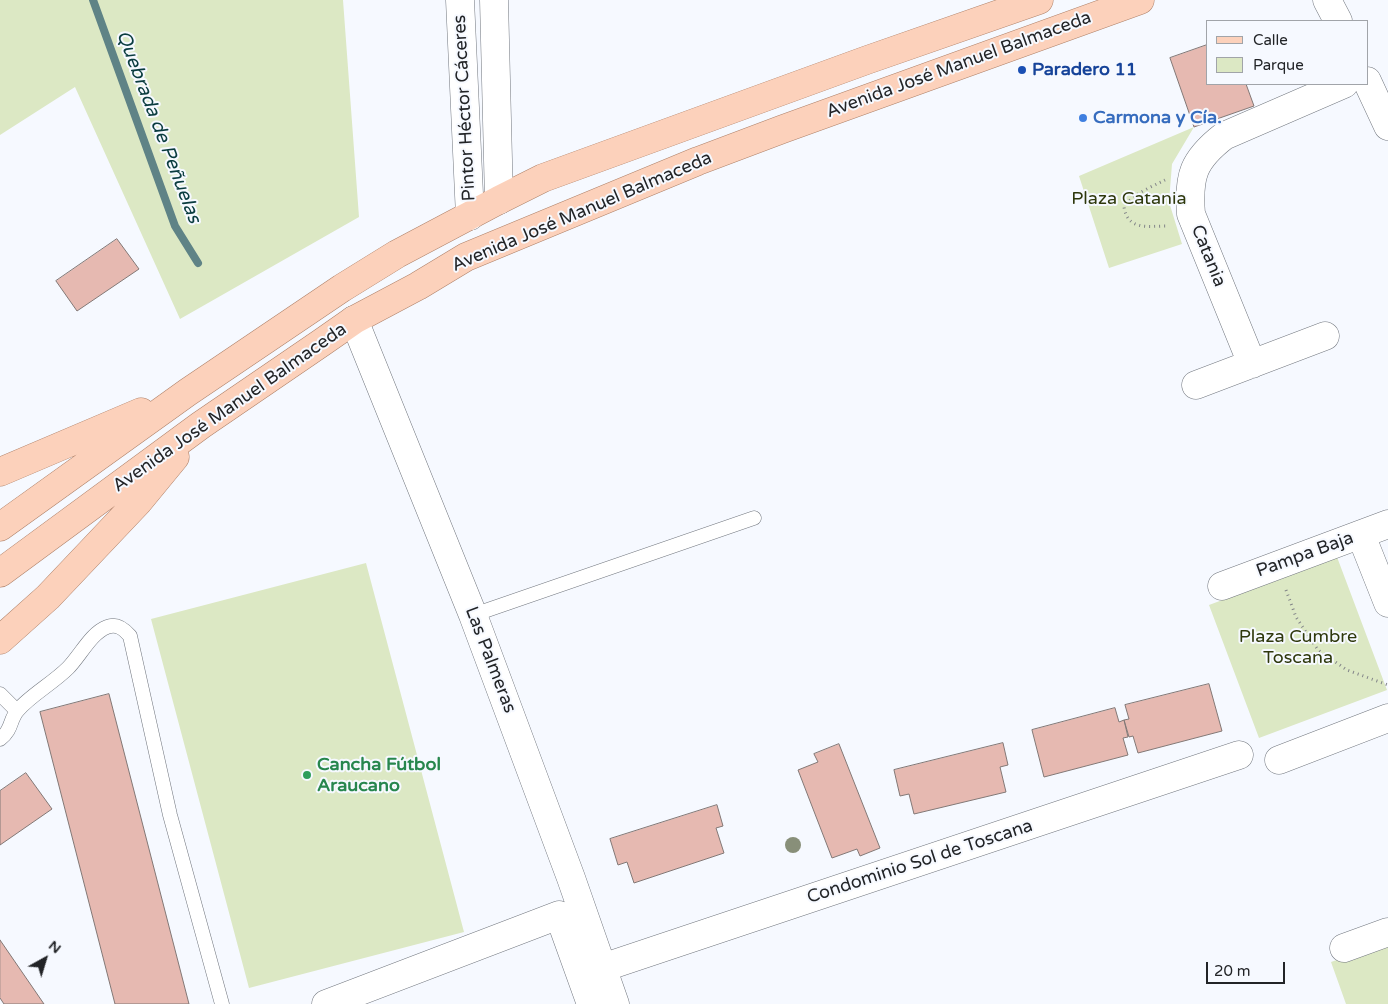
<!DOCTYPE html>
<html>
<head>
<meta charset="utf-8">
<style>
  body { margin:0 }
  #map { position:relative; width:1388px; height:1004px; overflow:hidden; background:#f6f9ff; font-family:"Varela Round",sans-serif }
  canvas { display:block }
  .legend { position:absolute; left:1206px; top:20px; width:162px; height:65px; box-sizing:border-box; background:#f6f9ff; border:1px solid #a1a4a9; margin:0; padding:6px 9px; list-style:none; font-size:15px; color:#222427 }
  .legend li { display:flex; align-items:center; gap:10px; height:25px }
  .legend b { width:25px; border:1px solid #a1a4a9 }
  .north { position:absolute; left:20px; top:934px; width:50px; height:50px; -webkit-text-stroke:4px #f6f9ff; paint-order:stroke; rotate:39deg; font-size:14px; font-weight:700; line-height:20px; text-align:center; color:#222427 }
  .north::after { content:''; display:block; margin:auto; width:18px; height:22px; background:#222427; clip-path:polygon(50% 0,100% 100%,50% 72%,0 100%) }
  .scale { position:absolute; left:1206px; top:962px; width:79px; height:22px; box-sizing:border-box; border:2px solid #222427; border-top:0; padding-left:6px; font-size:15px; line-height:18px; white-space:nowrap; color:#222427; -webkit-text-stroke:4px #f6f9ff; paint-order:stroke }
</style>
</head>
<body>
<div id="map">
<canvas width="1388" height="1004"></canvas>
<ul class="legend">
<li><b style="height:6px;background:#fcd1bb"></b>Calle</li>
<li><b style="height:14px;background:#dce8c4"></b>Parque</li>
</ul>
<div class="north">N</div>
<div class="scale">20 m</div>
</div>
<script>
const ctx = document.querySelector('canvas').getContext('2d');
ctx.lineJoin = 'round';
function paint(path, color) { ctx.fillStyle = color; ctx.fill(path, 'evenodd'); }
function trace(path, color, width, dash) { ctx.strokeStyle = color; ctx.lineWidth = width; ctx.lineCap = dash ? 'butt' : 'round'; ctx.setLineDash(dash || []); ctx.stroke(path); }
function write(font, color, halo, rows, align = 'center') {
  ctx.font = font + ' "Varela Round",sans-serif'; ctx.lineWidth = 4; ctx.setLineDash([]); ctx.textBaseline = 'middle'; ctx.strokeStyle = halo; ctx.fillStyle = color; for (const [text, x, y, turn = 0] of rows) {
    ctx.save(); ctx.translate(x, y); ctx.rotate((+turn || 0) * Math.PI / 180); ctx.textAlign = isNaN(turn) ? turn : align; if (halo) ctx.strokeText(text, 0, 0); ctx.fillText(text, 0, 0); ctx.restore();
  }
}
const green = new Path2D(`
  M 0,0 L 343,0 L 359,217 L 180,319 L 75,87 L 0,135 Z
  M 1194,127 L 1172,164 L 1169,202 L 1182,244 L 1109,268 L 1079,176 Z
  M 1337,557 L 1387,690 L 1259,738 L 1209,605 Z
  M 366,563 L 464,932 L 249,988 L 151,619 Z
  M 1388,942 L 1388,1004 L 1346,1004 L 1331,962 Z`);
const stream = new Path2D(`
  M 93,0 L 175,226 L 198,263`);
const building = new Path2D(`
  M 1207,45 L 1207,84 L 1246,84 L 1254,106 L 1194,127 L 1170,58 Z
  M 117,239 L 139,269 L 77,311 L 56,281 Z
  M 1209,684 L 1222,731 L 1138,753 L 1133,736 L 1129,737 L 1124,720 L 1129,719 L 1125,705 Z
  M 109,694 L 189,1004 L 115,1004 L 40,712 Z
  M 1115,708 L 1119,722 L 1124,720 L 1128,737 L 1123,738 L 1128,755 L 1044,777 L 1032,730 Z
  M 1003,743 L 1008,765 L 1000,767 L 1006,792 L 914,814 L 909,794 L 900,796 L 894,770 Z
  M 839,744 L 880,848 L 860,856 L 857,849 L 832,858 L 798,770 L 818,762 L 814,754 Z
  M 26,773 L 52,809 L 0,845 L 0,791 Z
  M 717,805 L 723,826 L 716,828 L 724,853 L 634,883 L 627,862 L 618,865 L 610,839 Z
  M 0,940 L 44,1004 L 4,1004 L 0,998 Z`);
const path = new Path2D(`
  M 1165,180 C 1151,187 1133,194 1124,207 C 1128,231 1148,226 1167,226
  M 1286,590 L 1296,617 L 1318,650 L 1347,670 L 1388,685`);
const lane = new Path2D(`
  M 473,615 L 754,518
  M 0,694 L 17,711
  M 0,739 C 13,729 9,720 18,710 C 31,695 53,683 68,668 C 80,656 91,633 107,627 C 117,623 124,629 130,636 L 170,815 L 222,1004`);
const street = new Path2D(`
  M 460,0 L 470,216
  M 494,0 L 499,200
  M 1327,0 L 1338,21
  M 1367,81 L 1388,126
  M 354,320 L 473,615 L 571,878 L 615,1004
  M 1252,364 L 1191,214 C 1188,176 1193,160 1224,136 L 1344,84
  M 1196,385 L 1325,336
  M 1361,535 L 1388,603
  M 1222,586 L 1388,524
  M 1279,760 L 1388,718
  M 1344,948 L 1388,932
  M 602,968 L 1239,755
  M 326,1004 L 559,915 L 591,1004`);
const primary = new Path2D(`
  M 0,472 L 141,412
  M 0,527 L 188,392 L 342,288 L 397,254 L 499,200 L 543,178 L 867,60 L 1039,0
  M 0,573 L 201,425 L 321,343 L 354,320 L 418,286 L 466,257 L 698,161 L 783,129 L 1140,0
  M 0,640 L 48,597 L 138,502 L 175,457`);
const trees = [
  [793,845]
];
const markers = [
  [1022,70,5,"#1a4fb4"],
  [1083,118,5,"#3f7fe0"],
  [307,775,5,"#2e9e5b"]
];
const streetNames = [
  ["Avenida José Manuel Balmaceda",959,65,-20],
  ["Pintor Héctor Cáceres",465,108,-93],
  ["Avenida José Manuel Balmaceda",582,212,-23],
  ["Catania",1208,256,68],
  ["Avenida José Manuel Balmaceda",230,408,-35],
  ["Pampa Baja",1305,555,-20],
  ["Las Palmeras",490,660,69],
  ["Condominio Sol de Toscana",920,862,-18]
];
const transitNames = [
  ["Paradero 11",1032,70]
];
const shopNames = [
  ["Carmona y Cía.",1093,118]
];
const parkNames = [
  ["Plaza Catania",1129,199],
  ["Plaza Cumbre",1298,637],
  ["Toscana",1298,658]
];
const leisureNames = [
  ["Cancha Fútbol",317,765],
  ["Araucano",317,786]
];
const waterNames = [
  ["Quebrada de Peñuelas",158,127,69]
];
paint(green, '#dce8c4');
trace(stream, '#5f8386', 8);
paint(building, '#e6b9b1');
trace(building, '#827876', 1);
trace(lane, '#72777f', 15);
trace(street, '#72777f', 29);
trace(primary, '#ae8169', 29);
trace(path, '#828488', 3, [1, 4]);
trace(lane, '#fff', 14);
trace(street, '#fff', 28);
trace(primary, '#fcd1bb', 28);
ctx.fillStyle = '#888f79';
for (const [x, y] of trees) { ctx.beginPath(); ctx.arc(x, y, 8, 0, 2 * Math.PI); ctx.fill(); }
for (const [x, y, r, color] of markers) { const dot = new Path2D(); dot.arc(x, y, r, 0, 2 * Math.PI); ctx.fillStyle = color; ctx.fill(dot); trace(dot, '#f6f9ff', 2); }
write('18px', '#222427', '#f6f9ff', streetNames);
write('bold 18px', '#164399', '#f6f9ff', transitNames, 'left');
write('bold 18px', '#366cbe', '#f6f9ff', shopNames, 'left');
write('18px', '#2e380c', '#f6f9ff', parkNames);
write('bold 18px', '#27864d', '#f6f9ff', leisureNames, 'left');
write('italic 19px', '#0a3c3f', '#f6f9ff', waterNames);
</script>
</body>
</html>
